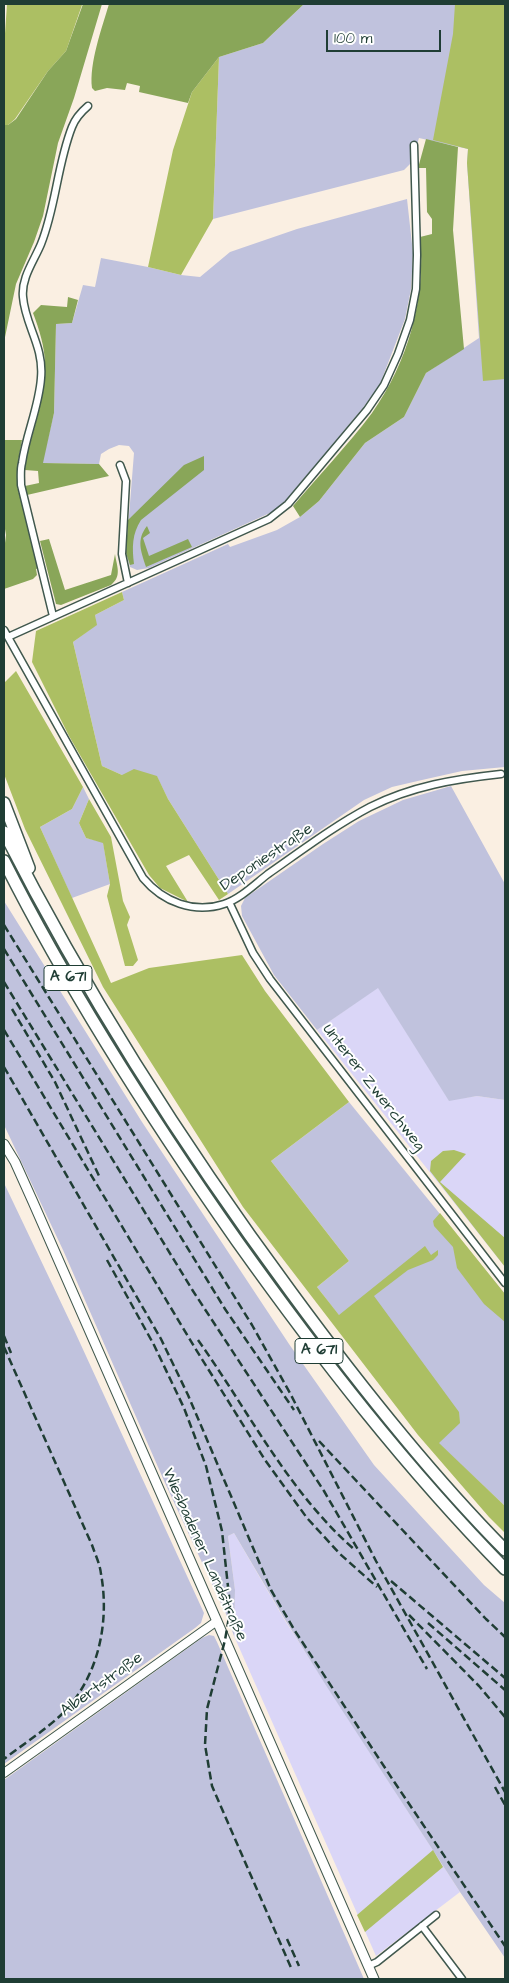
<!DOCTYPE html>
<html>
<head>
<meta charset="utf-8">
<style>
  body { margin:0 }
  #map { position:relative; width:509px; height:1983px; overflow:hidden; background:#faefe2; font-family:"Architects Daughter",sans-serif }
  canvas { display:block }
  .frame { position:absolute; inset:0; border:5px solid #1f3d34; pointer-events:none }
  .scale { position:absolute; left:326px; top:30px; width:115px; height:22px; box-sizing:border-box; border:2px solid #1f3d34; border-top:0; padding-left:6px; font-size:15px; line-height:18px; white-space:nowrap; color:#1f3d34; -webkit-text-stroke:4px #fff; paint-order:stroke }
</style>
</head>
<body>
<div id="map">
<canvas width="509" height="1983"></canvas>
<div class="frame"></div>
<div class="scale">100 m</div>
</div>
<script>
const ctx = document.querySelector('canvas').getContext('2d');
ctx.lineJoin = 'round';
function paint(path, color) { ctx.fillStyle = color; ctx.fill(path, 'evenodd'); }
function trace(path, color, width, dash) { ctx.strokeStyle = color; ctx.lineWidth = width; ctx.lineCap = dash ? 'butt' : 'round'; ctx.setLineDash(dash || []); ctx.stroke(path); }
function write(font, color, halo, rows, align = 'center') {
  ctx.font = font + ' "Architects Daughter",sans-serif'; ctx.lineWidth = 4; ctx.setLineDash([]); ctx.textBaseline = 'middle'; ctx.strokeStyle = halo; ctx.fillStyle = color; for (const [text, x, y, turn = 0] of rows) {
    ctx.save(); ctx.translate(x, y); ctx.rotate((+turn || 0) * Math.PI / 180); ctx.textAlign = isNaN(turn) ? turn : align; if (halo) ctx.strokeText(text, 0, 0); ctx.fillText(text, 0, 0); ctx.restore();
  }
}
const built = new Path2D(`
  M 378,987 L 449,1100 L 477,1096 L 505,1100 L 505,1267 L 317,1030 Z
  M 234,1533 L 284,1619 L 460,1892 L 376,1956 L 234,1636 L 235,1590 L 228,1536 Z`);
const industrial = new Path2D(`
  M 304,4 L 505,4 L 505,767 L 462,771 L 422,780 L 392,787 L 364,800 L 228,894 L 168,799 L 157,777 L 122,775 L 102,766 L 73,642 L 96,625 L 95,615 L 124,600 L 122,592 L 228,544 L 230,547 L 277,530 L 300,517 L 319,501 L 365,443 L 404,417 L 426,373 L 479,338 L 467,163 L 468,149 L 419,138 L 411,163 L 404,170 L 213,219 L 219,57 L 263,43 Z
  M 407,199 L 413,253 L 411,289 L 405,319 L 380,384 L 362,409 L 285,501 L 272,512 L 149,568 L 137,570 L 130,567 L 126,553 L 134,453 L 129,446 L 119,445 L 109,449 L 101,454 L 99,464 L 42,463 L 54,413 L 56,324 L 72,323 L 83,285 L 95,287 L 101,258 L 148,267 L 181,275 L 200,277 L 230,252 L 297,229 Z
  M 451,786 L 505,884 L 505,1100 L 477,1096 L 449,1101 L 378,988 L 317,1030 L 274,975 L 242,916 L 241,906 L 245,898 L 323,844 L 359,821 L 403,800 Z
  M 83,787 L 89,799 L 79,823 L 86,838 L 103,842 L 110,884 L 72,898 L 40,827 L 72,809 Z
  M 4,901 L 142,1122 L 289,1344 L 374,1465 L 484,1585 L 505,1603 L 505,1958 L 460,1892 L 327,1687 L 284,1618 L 234,1533 L 228,1536 L 235,1590 L 234,1636 L 226,1614 L 165,1483 L 63,1250 L 4,1125 Z
  M 349,1102 L 505,1294 L 505,1506 L 438,1443 L 317,1287 L 349,1261 L 271,1161 Z
  M 4,1183 L 75,1332 L 204,1613 L 201,1623 L 195,1628 L 4,1764 Z
  M 209,1635 L 214,1636 L 217,1642 L 364,1979 L 4,1979 L 4,1780 L 202,1638 Z`);
const green = new Path2D(`
  M 7,4 L 82,5 L 66,51 L 48,71 L 15,119 L 8,125 L 4,125 L 4,48 Z
  M 455,4 L 505,4 L 505,379 L 483,381 L 467,163 L 468,149 L 433,140 L 453,34 Z
  M 219,57 L 213,219 L 181,275 L 148,267 L 173,150 L 192,92 Z
  M 122,592 L 124,600 L 95,615 L 97,625 L 73,642 L 102,766 L 122,775 L 134,769 L 157,776 L 168,799 L 228,894 L 219,900 L 189,855 L 166,866 L 188,902 L 160,888 L 149,875 L 69,736 L 32,662 L 36,631 Z
  M 16,671 L 83,787 L 72,809 L 40,827 L 111,983 L 149,968 L 242,955 L 265,991 L 349,1102 L 271,1161 L 349,1261 L 317,1287 L 339,1315 L 425,1246 L 431,1255 L 438,1250 L 438,1255 L 433,1260 L 408,1270 L 374,1296 L 459,1412 L 460,1423 L 439,1443 L 505,1506 L 505,1533 L 489,1517 L 418,1435 L 243,1207 L 103,987 L 25,829 L 4,774 L 4,683 Z
  M 89,799 L 111,837 L 123,901 L 130,917 L 127,925 L 138,960 L 133,966 L 125,966 L 107,896 L 110,884 L 103,843 L 86,838 L 79,823 Z
  M 454,1150 L 466,1154 L 440,1182 L 505,1238 L 505,1267 L 430,1171 L 431,1161 L 443,1151 Z
  M 440,1213 L 505,1294 L 505,1322 L 484,1304 L 457,1268 L 453,1247 L 434,1226 L 433,1221 Z
  M 433,1850 L 443,1867 L 365,1932 L 357,1915 Z`);
const forest = new Path2D(`
  M 83,4 L 102,4 L 74,98 L 58,143 L 43,216 L 34,242 L 16,284 L 4,342 L 4,125 L 8,125 L 16,119 L 48,71 L 66,51 Z
  M 109,4 L 304,4 L 263,43 L 219,57 L 192,92 L 188,103 L 139,92 L 140,86 L 127,83 L 125,90 L 107,88 L 95,91 L 92,88 C 89,63 102,28 109,4 Z
  M 426,139 L 458,147 L 453,230 L 464,349 L 426,373 L 404,417 L 365,443 L 319,501 L 300,517 L 293,506 C 319,475 348,445 372,413 C 408,362 426,299 420,237 L 432,234 L 432,219 L 427,212 L 426,168 L 418,168 Z
  M 68,297 L 78,300 L 72,323 L 56,324 L 54,413 L 43,463 L 99,464 L 109,476 L 27,495 L 25,486 L 39,483 L 38,471 L 25,470 L 25,464 C 32,433 46,396 45,365 C 45,347 39,329 33,313 L 41,305 L 67,307 Z
  M 4,440 L 22,440 L 18,462 L 17,486 L 39,568 L 36,569 L 37,575 L 33,579 L 4,589 L 4,551 L 6,535 L 4,523 Z
  M 204,456 L 204,470 L 141,520 C 132,534 132,547 134,564 L 130,565 L 126,553 L 128,520 L 184,465 Z
  M 147,526 L 150,533 L 143,538 L 149,556 L 188,539 L 192,547 L 146,567 C 141,551 136,540 147,526 Z
  M 49,539 L 65,590 L 111,575 L 115,554 C 117,567 122,576 111,585 L 61,605 L 56,604 L 40,541 Z`);
const minor = new Path2D(`
  M 120,465 L 126,481 L 122,554 L 128,583
  M 53,616 L 21,485 C 21,478 20,470 22,463 C 26,434 39,407 41,378 C 44,346 25,325 23,297 C 21,278 34,261 41,244 C 56,207 57,165 72,127 C 75,119 81,112 88,106
  M 4,630 L 143,878 C 163,902 194,914 224,904 C 240,899 255,884 268,874 C 301,851 334,826 370,807 C 412,786 455,779 501,774
  M 8,637 L 269,519 L 288,504 L 367,410 L 384,385 L 398,354 L 410,320 L 416,289 L 417,255 L 414,145
  M 229,902 L 253,953 L 270,979 L 505,1283
  M 422,1926 L 462,1979
  M 368,1966 L 377,1962 L 436,1915`);
const tertiary = new Path2D(`
  M 4,1773 L 217,1621`);
const secondary = new Path2D(`
  M 4,1144 L 15,1162 L 33,1202 L 374,1979`);
const motorway = new Path2D(`
  M 4,803 L 29,868
  M 4,832 C 86,993 183,1146 291,1292 C 357,1382 427,1471 505,1550
  M 4,861 C 71,994 152,1120 237,1241 C 319,1356 406,1468 505,1569`);
const rail = new Path2D(`
  M 4,925 L 252,1325 L 290,1393 L 376,1561 L 505,1792
  M 4,949 L 225,1309 L 294,1410
  M 4,982 L 193,1291 L 324,1491 L 427,1669
  M 12,1009 L 55,1082 L 100,1178
  M 4,1030 L 195,1348 L 265,1460 L 307,1518 L 340,1554 L 377,1587
  M 4,1067 L 161,1339 L 188,1395 L 271,1590 L 295,1631 L 395,1783 L 505,1946
  M 107,1260 L 154,1345 L 184,1408 L 206,1466 L 222,1531 L 229,1596 L 229,1617 L 225,1640 L 207,1709 L 205,1745 L 212,1786 L 292,1970
  M 4,1336 L 11,1353
  M 198,1340 C 248,1410 289,1493 355,1550
  M 4,1347 L 92,1545 C 95,1554 100,1564 101,1574 C 110,1623 98,1679 61,1715 C 44,1731 22,1745 4,1759
  M 319,1441 L 486,1619 L 505,1637
  M 391,1581 L 505,1678
  M 409,1615 L 479,1686 L 505,1717
  M 428,1623 L 505,1690
  M 495,1787 L 505,1805
  M 287,1939 L 299,1966`);
const shields = [
  [68,978,48],
  [319,1351,48]
];
const shieldNames = [
  ["A 671",68,978],
  ["A 671",319,1351]
];
const streetNames = [
  ["Deponiestraße",267,858,-34],
  ["Unterer Zwerchweg",373,1088,52],
  ["Wiesbadener Landstraße",204,1555,66],
  ["Albertstraße",102,1685,-36]
];
paint(built, '#dad6f7');
paint(industrial, '#c0c2dd');
paint(green, '#acbf63');
paint(forest, '#89a659');
trace(minor, '#40584e', 9);
trace(tertiary, '#40584e', 10);
trace(secondary, '#40584e', 11);
trace(motorway, '#40584e', 14);
trace(minor, '#fff', 6);
trace(tertiary, '#fff', 8);
trace(secondary, '#fff', 9);
trace(motorway, '#fff', 11);
trace(rail, '#1f3d34', 2.5, [8, 4]);
for (const [x, y, w] of shields) { const box = new Path2D(); box.roundRect(x - w / 2, y - 12.5, w, 25, 4); ctx.fillStyle = '#fff'; ctx.fill(box); trace(box, '#1f3d34', 1); }
write('bold 15px', '#1f3d34', null, shieldNames);
write('16px', '#1f3d34', '#fff', streetNames);
</script>
</body>
</html>
